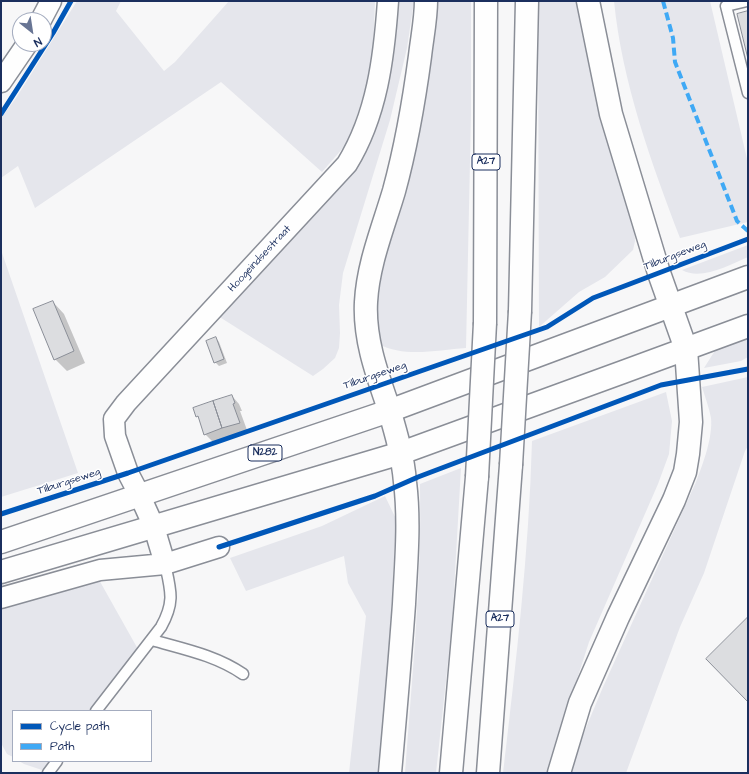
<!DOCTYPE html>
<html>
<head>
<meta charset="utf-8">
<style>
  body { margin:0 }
  #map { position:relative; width:749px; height:774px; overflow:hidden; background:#f7f7f8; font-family:"Architects Daughter",sans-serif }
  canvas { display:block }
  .frame { position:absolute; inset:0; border:2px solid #1b2f5e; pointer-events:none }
  .legend { position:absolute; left:12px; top:710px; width:140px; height:52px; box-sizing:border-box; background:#fff; border:1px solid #a4acbf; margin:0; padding:5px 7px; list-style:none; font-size:12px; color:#1b2f5e }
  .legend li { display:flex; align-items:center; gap:8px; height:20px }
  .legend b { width:20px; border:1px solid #a4acbf }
  .north { position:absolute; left:12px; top:12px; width:40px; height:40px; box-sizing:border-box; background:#fff; border:1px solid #a4acbf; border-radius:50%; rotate:150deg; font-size:11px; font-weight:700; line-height:16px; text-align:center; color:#1b2f5e }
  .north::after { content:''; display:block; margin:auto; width:14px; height:18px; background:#687594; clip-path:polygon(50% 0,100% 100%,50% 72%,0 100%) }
</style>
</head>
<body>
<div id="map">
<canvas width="749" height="774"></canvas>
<div class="frame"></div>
<ul class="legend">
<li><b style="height:5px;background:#0057b8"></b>Cycle path</li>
<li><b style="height:5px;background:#3fa9f5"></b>Path</li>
</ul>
<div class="north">N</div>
</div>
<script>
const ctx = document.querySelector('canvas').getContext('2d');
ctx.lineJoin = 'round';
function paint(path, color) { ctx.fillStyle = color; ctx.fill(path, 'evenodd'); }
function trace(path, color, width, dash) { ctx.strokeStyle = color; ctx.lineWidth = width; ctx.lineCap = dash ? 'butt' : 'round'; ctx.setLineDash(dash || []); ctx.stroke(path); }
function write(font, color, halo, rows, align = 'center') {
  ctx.font = font + ' "Architects Daughter",sans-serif'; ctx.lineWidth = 3; ctx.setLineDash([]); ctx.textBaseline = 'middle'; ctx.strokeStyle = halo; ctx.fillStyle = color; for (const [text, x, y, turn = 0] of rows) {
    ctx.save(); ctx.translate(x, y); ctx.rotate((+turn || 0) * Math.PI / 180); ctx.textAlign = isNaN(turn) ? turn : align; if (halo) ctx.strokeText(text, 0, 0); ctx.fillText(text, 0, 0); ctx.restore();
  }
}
const green = new Path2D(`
  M 77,1 L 121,1 L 116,11 L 164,71 L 175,62 L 229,1 L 375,1 L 373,54 L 367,86 L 350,136 L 343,148 L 322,172 L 221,82 L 35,208 L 18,166 L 1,178 L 1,118 L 16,98 Z
  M 398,1 L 414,1 L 407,48 L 390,120 L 343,273 L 339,305 L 340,333 L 339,348 L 335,358 L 323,369 L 313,376 L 218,316 L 303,223 L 384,91 L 392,62 Z
  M 433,1 L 471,1 L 471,114 L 466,348 C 438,350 404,358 379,344 L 374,274 Z
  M 538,1 L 582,1 L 634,224 L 635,241 L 633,250 L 605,277 L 579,292 L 539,327 Z
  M 614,1 L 710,1 L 748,163 L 748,222 L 680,238 C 651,162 622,82 614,1 Z
  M 748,245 L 748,257 C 729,265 701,281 682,270 Z
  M 1,250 L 78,473 L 1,497 Z
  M 748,337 L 748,357 L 741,361 L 704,368 L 716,349 Z
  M 748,377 L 748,446 L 745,451 L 704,573 L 680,627 L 626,773 L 569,773 L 575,754 L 603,687 L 696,482 C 703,464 713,437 711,418 C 709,407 705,397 702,387 Z
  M 666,392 L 672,421 L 669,454 L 658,484 L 589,642 L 559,735 L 551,773 L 503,773 C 516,663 529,552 532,441 Z
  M 461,468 L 452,625 L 436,773 L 405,773 C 412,677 422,580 420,484 Z
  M 385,496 L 396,519 L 391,619 L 381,773 L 349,773 L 366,616 L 348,583 L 344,556 L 246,591 L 230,558 L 322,526 Z
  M 98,578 L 139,651 L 91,711 L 13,711 L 13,757 L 7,754 L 1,743 L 1,603 Z
  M 19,761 L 50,761 L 42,770 L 24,764 Z`);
const shadow = new Path2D(`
  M 53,302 L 64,314 L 85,363 L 67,371 L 55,359 Z
  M 216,338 L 219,342 L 227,363 L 219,366 L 215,362 Z
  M 232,396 L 239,404 L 242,411 L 240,411 L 247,430 L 213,442 L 205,434 L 200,419 L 197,416 Z`);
const building = new Path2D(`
  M 748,11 L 748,59 L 737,14 Z
  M 53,301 L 74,351 L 54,360 L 33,309 Z
  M 216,337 L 224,359 L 214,363 L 206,341 Z
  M 232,395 L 235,403 L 233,404 L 240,423 L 222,428 L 213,401 Z
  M 213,401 L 222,428 L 204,435 L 198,416 L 196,417 L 193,408 Z
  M 748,617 L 748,702 L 706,659 Z`);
const lane = new Path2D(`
  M 747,1 L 726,6 L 748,93
  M 152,640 C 183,649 215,655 243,674
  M 96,711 L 161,627 C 175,602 171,591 165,564
  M 48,773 L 57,761`);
const street = new Path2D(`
  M 41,20 L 51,1
  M 1,82 L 27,44
  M 165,564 L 154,527 L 140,496 L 128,473 L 115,436 L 114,419 L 126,403 L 347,164 C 377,115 384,58 388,1
  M 1,598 L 100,570 L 165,564 L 219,547`);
const primary = new Path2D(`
  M 1,542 L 389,411 L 748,277
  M 1,572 L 401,453 L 623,372 L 748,326`);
const highway = new Path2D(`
  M 520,311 L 527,1
  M 485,323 L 486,1
  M 390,773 C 395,717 400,660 404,604 C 406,564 410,522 405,482 C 403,457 396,433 389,409 C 377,374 364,339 366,302 C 368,264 383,228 394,191 C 406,147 414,101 420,56 C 422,38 426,19 426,1
  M 451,773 L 477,477
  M 488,773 L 511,465
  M 559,773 L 580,703 L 618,617 L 674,500 L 685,472 L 688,454 L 691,422 L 686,349 L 659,273 L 611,114 L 588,1`);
const highwayBridge = new Path2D(`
  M 511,465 L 520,311
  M 477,477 L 485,323`);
const quiet = new Path2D(`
  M 663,1 L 673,38 L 675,62 L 737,221 L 748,231`);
const cycleway = new Path2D(`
  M 1,114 L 53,33 L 71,1
  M 1,514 L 128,473 L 547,327 L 593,298 L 748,239
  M 219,547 L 375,496 L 418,477 L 661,385 L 748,369`);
const shields = [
  [486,162,28],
  [265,453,34],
  [500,619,28]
];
const shieldNames = [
  ["A27",486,162],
  ["N282",265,453],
  ["A27",500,619]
];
const streetNames = [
  ["Tilburgseweg",675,256,-21],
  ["Hoogeindsestraat",260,259,-47],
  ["Tilburgseweg",375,376,-19],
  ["Tilburgseweg",69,482,-18]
];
paint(green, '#e5e6ec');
paint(shadow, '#0003');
paint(building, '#dcdde0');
trace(building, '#8a8e97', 1);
trace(lane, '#8a8e97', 13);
trace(street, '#8a8e97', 23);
trace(primary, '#8a8e97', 25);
trace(highway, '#8a8e97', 25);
trace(lane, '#fefefe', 10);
trace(street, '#fefefe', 20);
trace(primary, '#fefefe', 22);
trace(highway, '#fefefe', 22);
trace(highwayBridge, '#8a8e97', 25, []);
trace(highwayBridge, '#fefefe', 22);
trace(quiet, '#3fa9f5', 4, [8, 4]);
trace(cycleway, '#0057b8', 5);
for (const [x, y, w] of shields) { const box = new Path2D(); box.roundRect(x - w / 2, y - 8, w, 16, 3); ctx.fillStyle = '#fff'; ctx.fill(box); trace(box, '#1b2f5e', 1); }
write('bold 10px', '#1b2f5e', null, shieldNames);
write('11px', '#1b2f5e', '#fff', streetNames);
</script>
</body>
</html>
